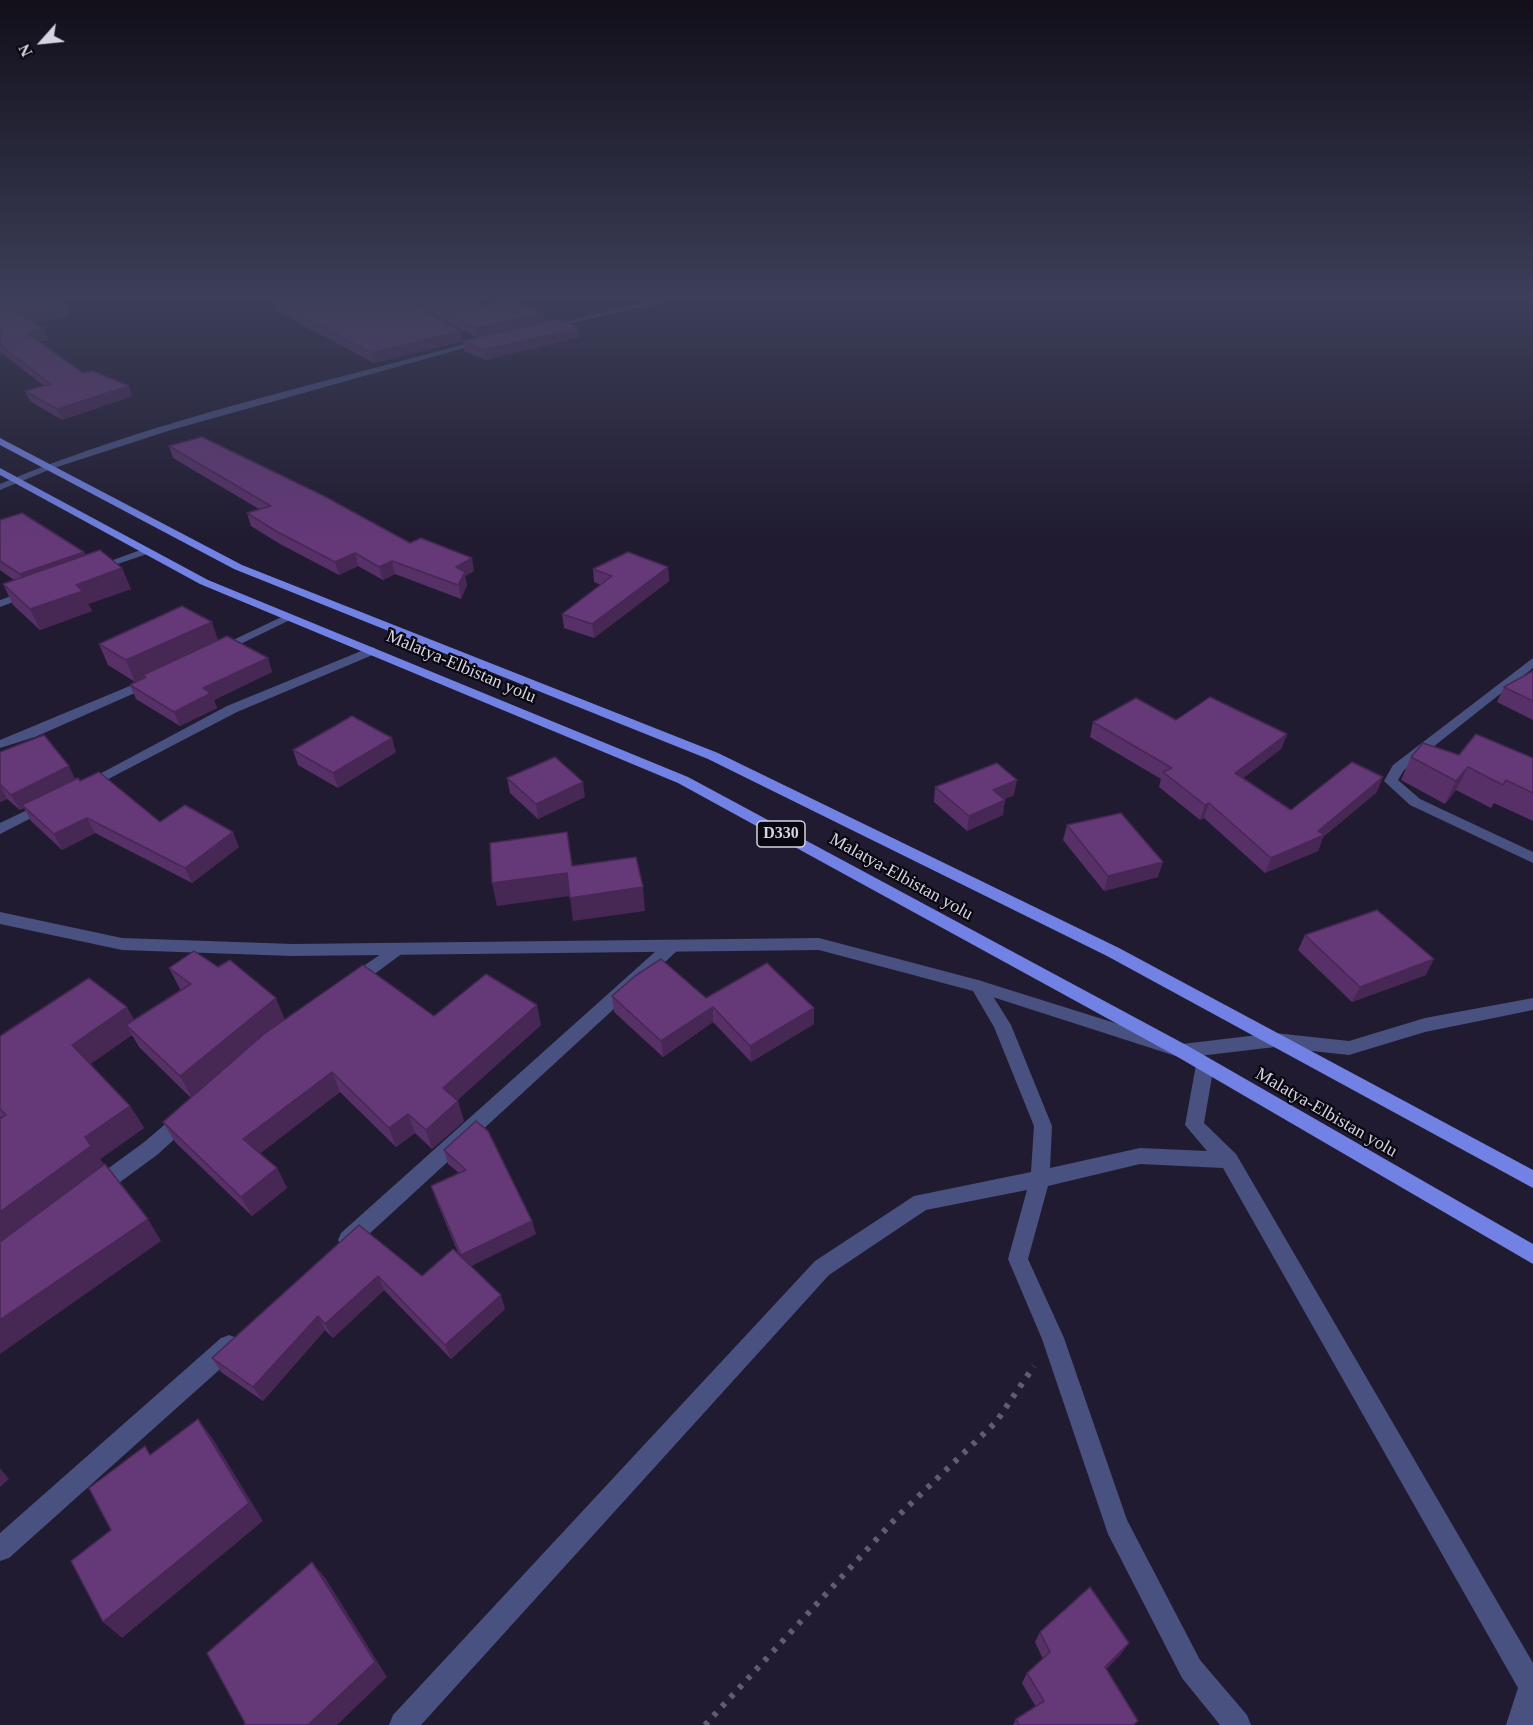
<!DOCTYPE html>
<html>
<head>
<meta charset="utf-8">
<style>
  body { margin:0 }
  #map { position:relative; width:1533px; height:1725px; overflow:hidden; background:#201b30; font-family:"Times New Roman",serif }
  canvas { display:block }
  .north { position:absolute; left:12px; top:12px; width:60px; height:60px; -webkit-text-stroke:4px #090710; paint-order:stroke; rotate:243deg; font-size:16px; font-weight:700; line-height:24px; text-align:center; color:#d6d3e2 }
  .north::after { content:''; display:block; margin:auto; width:21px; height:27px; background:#d6d3e2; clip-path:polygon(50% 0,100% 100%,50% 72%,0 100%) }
</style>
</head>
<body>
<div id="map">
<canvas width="1533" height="1725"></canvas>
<div class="north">N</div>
</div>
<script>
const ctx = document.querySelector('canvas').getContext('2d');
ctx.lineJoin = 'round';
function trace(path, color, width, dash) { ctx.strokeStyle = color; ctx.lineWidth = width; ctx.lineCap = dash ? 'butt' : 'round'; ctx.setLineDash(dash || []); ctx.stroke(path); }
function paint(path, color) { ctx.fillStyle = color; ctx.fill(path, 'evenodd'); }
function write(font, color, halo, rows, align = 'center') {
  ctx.font = font + ' "Times New Roman",serif'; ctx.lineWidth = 4.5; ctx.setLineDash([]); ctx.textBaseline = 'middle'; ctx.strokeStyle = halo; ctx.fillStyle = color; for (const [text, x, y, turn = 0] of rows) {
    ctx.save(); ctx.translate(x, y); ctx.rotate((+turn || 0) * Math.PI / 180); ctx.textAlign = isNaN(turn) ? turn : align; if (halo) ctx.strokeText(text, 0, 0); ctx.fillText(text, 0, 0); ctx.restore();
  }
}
const path = new Path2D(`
  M 705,1725 L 898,1516 L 996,1422 L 1034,1366`);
const minor = new Path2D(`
  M 657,300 L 670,300 L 546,329 L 542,327 Z
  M 479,340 L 486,342 L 171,430 L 51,469 L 0,490 L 0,484 C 152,420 320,384 479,340 Z
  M 146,548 L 150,549 L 150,553 L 100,570 L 91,568 Z
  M 28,590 L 32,591 L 32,595 L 0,607 L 0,600 Z
  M 288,614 L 294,617 L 292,619 L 224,652 L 220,653 L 214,649 Z
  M 371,647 L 375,648 L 375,654 L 237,712 L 91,788 L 86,789 L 79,785 L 227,706 Z
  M 1533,658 L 1533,668 L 1404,770 L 1398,780 L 1420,799 L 1533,852 L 1533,863 L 1410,805 L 1384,781 L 1393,765 Z
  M 149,678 L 153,679 L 153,685 L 35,737 L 0,748 L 0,740 Z
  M 46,801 L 51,802 L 53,805 L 51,808 L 0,834 L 0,823 Z
  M 672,940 L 678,942 L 680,946 L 678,950 L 355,1247 L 348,1249 L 341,1247 L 338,1240 L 341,1233 L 666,942 Z
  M 397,943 L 403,945 L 405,949 L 403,953 L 358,986 L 346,986 L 344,982 L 346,978 Z
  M 978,980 L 984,982 L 1011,1025 L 1052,1126 L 1050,1168 L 1140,1148 L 1207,1151 L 1185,1125 L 1196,1065 L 1199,1060 L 1205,1058 L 1211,1060 L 1214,1065 L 1204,1123 L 1236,1154 L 1533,1663 L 1533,1725 L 1506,1725 L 1518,1688 L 1223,1168 L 1140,1164 L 1048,1186 L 1028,1259 L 1064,1338 L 1127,1520 L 1200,1660 L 1247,1715 L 1251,1725 L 1220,1725 L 1182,1678 L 1108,1534 L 1042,1339 L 1008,1259 L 1027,1190 L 926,1210 L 829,1275 L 421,1725 L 389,1725 L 393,1715 L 815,1261 L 914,1196 L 1031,1172 L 1034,1126 L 994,1027 L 970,986 L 972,982 Z
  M 1533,998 L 1533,1010 L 1425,1032 L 1349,1055 L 1275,1047 L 1269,1045 L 1266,1040 L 1269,1035 L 1275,1033 L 1349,1041 L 1425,1018 Z
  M 183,1112 L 190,1115 L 192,1120 L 190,1125 L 157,1155 L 105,1193 L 98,1196 L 91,1193 L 88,1187 L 91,1181 L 143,1143 L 176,1115 Z
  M 229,1335 L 237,1338 L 240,1346 L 237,1354 L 9,1558 L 0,1561 L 0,1533 L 221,1338 Z`);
const tertiary = new Path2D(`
  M 0,912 L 122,938 L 293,944 L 819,938 L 978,980 L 1182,1044 L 1275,1033 L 1281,1035 L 1284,1040 L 1281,1045 L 1275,1047 L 1182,1058 L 977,992 L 819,950 L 293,956 L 122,950 L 0,924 Z`);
const primary = new Path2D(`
  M 0,438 L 242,565 L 718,753 L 1119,948 L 1533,1170 L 1533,1188 L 1107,956 L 708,759 L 234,569 L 0,445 Z
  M 0,468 L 208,580 L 688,777 L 1188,1046 L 1533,1244 L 1533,1264 L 1176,1056 L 678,783 L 200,584 L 0,475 Z`);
const wall = new Path2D(`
  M 0,300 L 69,316 L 34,323 L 44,329 L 48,340 L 39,342 L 83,373 L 132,396 L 62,420 L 30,401 L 25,391 L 44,386 L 3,354 L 0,355 Z
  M 408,300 L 474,300 L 485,306 L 544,322 L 580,337 L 486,360 L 464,351 L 463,341 L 374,363 L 276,311 L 273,302 L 463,341 L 477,338 Z
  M 169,446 L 410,543 L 474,571 L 465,576 L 467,585 L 461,599 L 395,574 L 383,580 L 358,566 L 339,575 L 280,544 L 251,526 L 247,513 L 259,509 L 173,458 Z
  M 0,520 L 86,555 L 131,589 L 88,604 L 92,611 L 40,630 L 13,605 L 3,584 L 14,580 L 0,570 Z
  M 668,567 L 669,581 L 594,638 L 564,628 L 562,614 L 601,585 L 594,582 L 593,569 Z
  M 218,640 L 268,658 L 272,672 L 214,700 L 217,708 L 180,726 L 136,699 L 130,685 L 135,682 L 108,665 L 99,644 Z
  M 1533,671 L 1533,720 L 1497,702 L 1504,687 Z
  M 1176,720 L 1287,734 L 1281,749 L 1243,778 L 1291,810 L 1377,792 L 1323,837 L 1318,851 L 1265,873 L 1204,818 L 1200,820 L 1159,787 L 1161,779 L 1090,737 L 1093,722 Z
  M 293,750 L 396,752 L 338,788 L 298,765 Z
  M 0,752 L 80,781 L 160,822 L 239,847 L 192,883 L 95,833 L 62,850 L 31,821 L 24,808 L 20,810 L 7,799 L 0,802 Z
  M 1459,755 L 1533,758 L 1533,821 L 1494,803 L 1491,808 L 1456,790 L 1445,804 L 1401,780 L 1411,757 Z
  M 507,778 L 585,797 L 538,819 L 510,793 Z
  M 935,787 L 1014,795 L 1004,799 L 1003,815 L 967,831 L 934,802 Z
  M 1067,825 L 1158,877 L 1104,891 L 1063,840 Z
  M 1305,935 L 1426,975 L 1352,1002 L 1298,950 Z
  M 169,968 L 284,1019 L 434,1016 L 541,1025 L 457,1100 L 464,1121 L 432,1149 L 415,1133 L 396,1147 L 340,1092 L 260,1153 L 277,1168 L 287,1188 L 252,1216 L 175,1142 L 163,1122 L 191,1098 L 139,1047 L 132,1035 L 90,1064 L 130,1106 L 144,1128 L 100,1159 L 161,1241 L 0,1117 L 0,1036 L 134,1020 L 181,991 Z
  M 612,996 L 706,998 L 814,1008 L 814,1024 L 751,1062 L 713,1022 L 663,1057 L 614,1012 Z
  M 444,1150 L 536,1234 L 471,1266 L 505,1309 L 451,1359 L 384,1290 L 333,1338 L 325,1330 L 263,1401 L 221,1372 L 212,1358 L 359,1225 L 422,1276 L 459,1255 L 436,1200 L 431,1186 L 459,1173 L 448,1164 Z
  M 1040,1632 L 1121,1654 L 1106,1669 L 1135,1725 L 1013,1725 L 1016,1719 L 1036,1707 L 1022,1683 L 1027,1673 L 1043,1659 L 1035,1642 Z`);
const shadedWall = new Path2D(`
  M 66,307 L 69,316 L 24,324 L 21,314 Z
  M 543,313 L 545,323 L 477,338 L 476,328 Z
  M 579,328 L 580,337 L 486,360 L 484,350 Z
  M 44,329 L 48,340 L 31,344 L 27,333 Z
  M 461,331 L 463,341 L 374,363 L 372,353 Z
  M 0,347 L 3,354 L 0,355 Z
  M 129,386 L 132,396 L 62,420 L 57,409 Z
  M 84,552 L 90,565 L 26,588 L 20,574 Z
  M 355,553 L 358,566 L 339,575 L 335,562 Z
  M 472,558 L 474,571 L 465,576 L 467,585 L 461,599 L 456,567 Z
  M 392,561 L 395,574 L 383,580 L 379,567 Z
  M 668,567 L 669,581 L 594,638 L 592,624 Z
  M 122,568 L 131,589 L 88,604 L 92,611 L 40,630 L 30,609 L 76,585 Z
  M 212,622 L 219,643 L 143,675 L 144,678 L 135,682 L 126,660 Z
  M 268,658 L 272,672 L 214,700 L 217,708 L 180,726 L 174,712 L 203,688 Z
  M 1287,734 L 1281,749 L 1230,788 L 1235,773 Z
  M 392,738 L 396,752 L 338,788 L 333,773 Z
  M 69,766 L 76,781 L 22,805 L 24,808 L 20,810 L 11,795 Z
  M 1468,767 L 1456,790 L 1445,804 L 1456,781 Z
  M 1383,777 L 1377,792 L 1323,837 L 1318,851 L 1265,873 L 1271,858 L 1318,831 Z
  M 1017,780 L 1014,795 L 990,806 L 993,790 Z
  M 583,782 L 585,797 L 538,819 L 536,804 Z
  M 0,785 L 7,799 L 0,802 Z
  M 1005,800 L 1003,815 L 967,831 L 969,816 Z
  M 1209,803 L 1204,818 L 1200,820 L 1205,805 Z
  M 87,818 L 95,833 L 62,850 L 54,834 Z
  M 233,832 L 239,847 L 192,883 L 185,868 Z
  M 1163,862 L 1158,877 L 1104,891 L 1108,876 Z
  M 567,873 L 570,896 L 497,906 L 492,883 Z
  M 643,887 L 645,911 L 573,921 L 570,898 Z
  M 1434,959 L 1426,975 L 1352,1002 L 1360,987 Z
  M 276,998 L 285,1020 L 192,1098 L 180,1076 Z
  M 537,1005 L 541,1025 L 449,1108 L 443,1088 Z
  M 127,1007 L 140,1030 L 126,1025 L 132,1035 L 86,1067 L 72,1045 Z
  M 713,1007 L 713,1022 L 663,1057 L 661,1041 Z
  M 814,1008 L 814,1024 L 751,1062 L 750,1046 Z
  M 332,1072 L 340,1092 L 253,1159 L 243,1139 Z
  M 458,1101 L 464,1121 L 432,1149 L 426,1130 Z
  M 130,1106 L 144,1128 L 100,1159 L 106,1168 L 0,1246 L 0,1212 L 85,1137 Z
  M 408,1114 L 415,1133 L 396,1147 L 389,1128 Z
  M 277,1168 L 287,1188 L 252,1216 L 241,1197 Z
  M 148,1219 L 161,1241 L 0,1354 L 0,1320 Z
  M 532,1221 L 536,1234 L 465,1269 L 461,1255 Z
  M 378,1276 L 384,1290 L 333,1338 L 325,1324 Z
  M 501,1295 L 505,1309 L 451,1359 L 445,1345 Z
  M 318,1316 L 325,1330 L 263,1401 L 253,1387 Z
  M 198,1419 L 213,1439 L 263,1521 L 122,1638 L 103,1622 Z
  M 0,1468 L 9,1479 L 0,1487 Z
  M 312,1562 L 326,1579 L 387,1677 L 337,1725 L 308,1725 Z
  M 1129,1643 L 1121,1654 L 1098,1678 L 1105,1667 Z`);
const building = new Path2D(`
  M 0,300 L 61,300 L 66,307 L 21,314 L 44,329 L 27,333 L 83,373 L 93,371 L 129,386 L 57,409 L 25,391 L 51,384 L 0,345 Z
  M 280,300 L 405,300 L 461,331 L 372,353 L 273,302 Z
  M 424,300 L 474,300 L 485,306 L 509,300 L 513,300 L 543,313 L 476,328 Z
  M 557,319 L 579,328 L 484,350 L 462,341 Z
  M 202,437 L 324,496 L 410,543 L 421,538 L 472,558 L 456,567 L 465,572 L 458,585 L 392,561 L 379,567 L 355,553 L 335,562 L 276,531 L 247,513 L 271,506 L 169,446 Z
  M 22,513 L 84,552 L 20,574 L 0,561 L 0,520 Z
  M 100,550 L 122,568 L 76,585 L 83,591 L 30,609 L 3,584 Z
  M 628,552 L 668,567 L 592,624 L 562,614 L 612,576 L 593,569 Z
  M 182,606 L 212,622 L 126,660 L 99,644 Z
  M 227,636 L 268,658 L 203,688 L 211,693 L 174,712 L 130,685 L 146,677 L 143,675 Z
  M 1533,671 L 1533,701 L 1504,687 Z
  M 1210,697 L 1287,734 L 1235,773 L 1291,810 L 1352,762 L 1383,777 L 1318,831 L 1324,835 L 1271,858 L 1209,803 L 1205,805 L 1163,772 L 1172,768 L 1093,722 L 1136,698 L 1176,720 Z
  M 352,716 L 392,738 L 333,773 L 293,750 Z
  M 1476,734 L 1533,758 L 1533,793 L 1506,780 L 1503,785 L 1468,767 L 1456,781 L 1411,757 L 1423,743 L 1459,755 Z
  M 44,735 L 69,766 L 11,795 L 0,784 L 0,752 Z
  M 555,757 L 583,782 L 536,804 L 507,778 Z
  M 997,763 L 1017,780 L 993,790 L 1005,800 L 969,816 L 935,787 Z
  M 99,772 L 160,822 L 185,805 L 233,832 L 185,868 L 87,818 L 54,834 L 22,805 L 78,778 L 80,781 Z
  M 1121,813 L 1163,862 L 1108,876 L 1067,825 Z
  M 567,832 L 572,866 L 636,857 L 643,887 L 570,898 L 567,873 L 492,883 L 490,843 Z
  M 1377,910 L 1434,959 L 1360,987 L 1305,935 Z
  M 194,951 L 218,967 L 230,960 L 276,998 L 180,1076 L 126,1025 L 191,984 L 169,968 Z
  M 661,959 L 706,998 L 767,963 L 814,1008 L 750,1046 L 713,1007 L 661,1041 L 612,996 L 635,976 Z
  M 363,965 L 434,1016 L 486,974 L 537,1005 L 443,1088 L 458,1101 L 426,1130 L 408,1114 L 389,1128 L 332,1072 L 243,1139 L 277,1168 L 241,1197 L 163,1122 L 264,1034 Z
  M 89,978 L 127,1007 L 72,1045 L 130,1106 L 85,1137 L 91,1146 L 0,1212 L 0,1119 L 6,1115 L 0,1109 L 0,1036 Z
  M 476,1121 L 488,1131 L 532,1221 L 461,1255 L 431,1186 L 466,1170 L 444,1150 Z
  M 105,1164 L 148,1219 L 0,1320 L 0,1242 Z
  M 359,1225 L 422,1276 L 453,1249 L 501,1295 L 445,1345 L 378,1276 L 325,1324 L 318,1316 L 253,1387 L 212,1358 Z
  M 198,1419 L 249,1503 L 103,1622 L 71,1561 L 111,1530 L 89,1488 L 145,1446 L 150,1455 Z
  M 312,1562 L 375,1662 L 308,1725 L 244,1725 L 245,1723 L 207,1653 Z
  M 1090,1587 L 1129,1643 L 1105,1667 L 1138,1721 L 1133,1725 L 1019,1725 L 1016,1719 L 1044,1701 L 1027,1673 L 1050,1652 L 1040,1632 Z`);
const shields = [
  [781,834,48]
];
const shieldNames = [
  ["D330",781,834]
];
const streetNames = [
  ["Malatya-Elbistan yolu",461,667,23],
  ["Malatya-Elbistan yolu",901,877,29],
  ["Malatya-Elbistan yolu",1326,1113,30]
];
trace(path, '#615c6f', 6, [4.5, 8]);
paint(minor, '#485180');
paint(tertiary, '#485180');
paint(primary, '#7182e4');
paint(wall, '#573067');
paint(shadedWall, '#472754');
paint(building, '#653878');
trace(building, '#472754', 1.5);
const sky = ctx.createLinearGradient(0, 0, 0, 542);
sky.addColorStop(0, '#120f1a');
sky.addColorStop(0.55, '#3c3f59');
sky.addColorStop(1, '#3c3f5900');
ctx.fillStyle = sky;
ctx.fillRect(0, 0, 1533, 542);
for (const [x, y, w] of shields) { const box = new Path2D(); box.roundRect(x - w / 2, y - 13, w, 26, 4.5); ctx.fillStyle = '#090710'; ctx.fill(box); trace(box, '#d6d3e2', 1.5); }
write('bold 16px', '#d6d3e2', null, shieldNames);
write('18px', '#d6d3e2', '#090710', streetNames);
</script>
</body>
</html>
